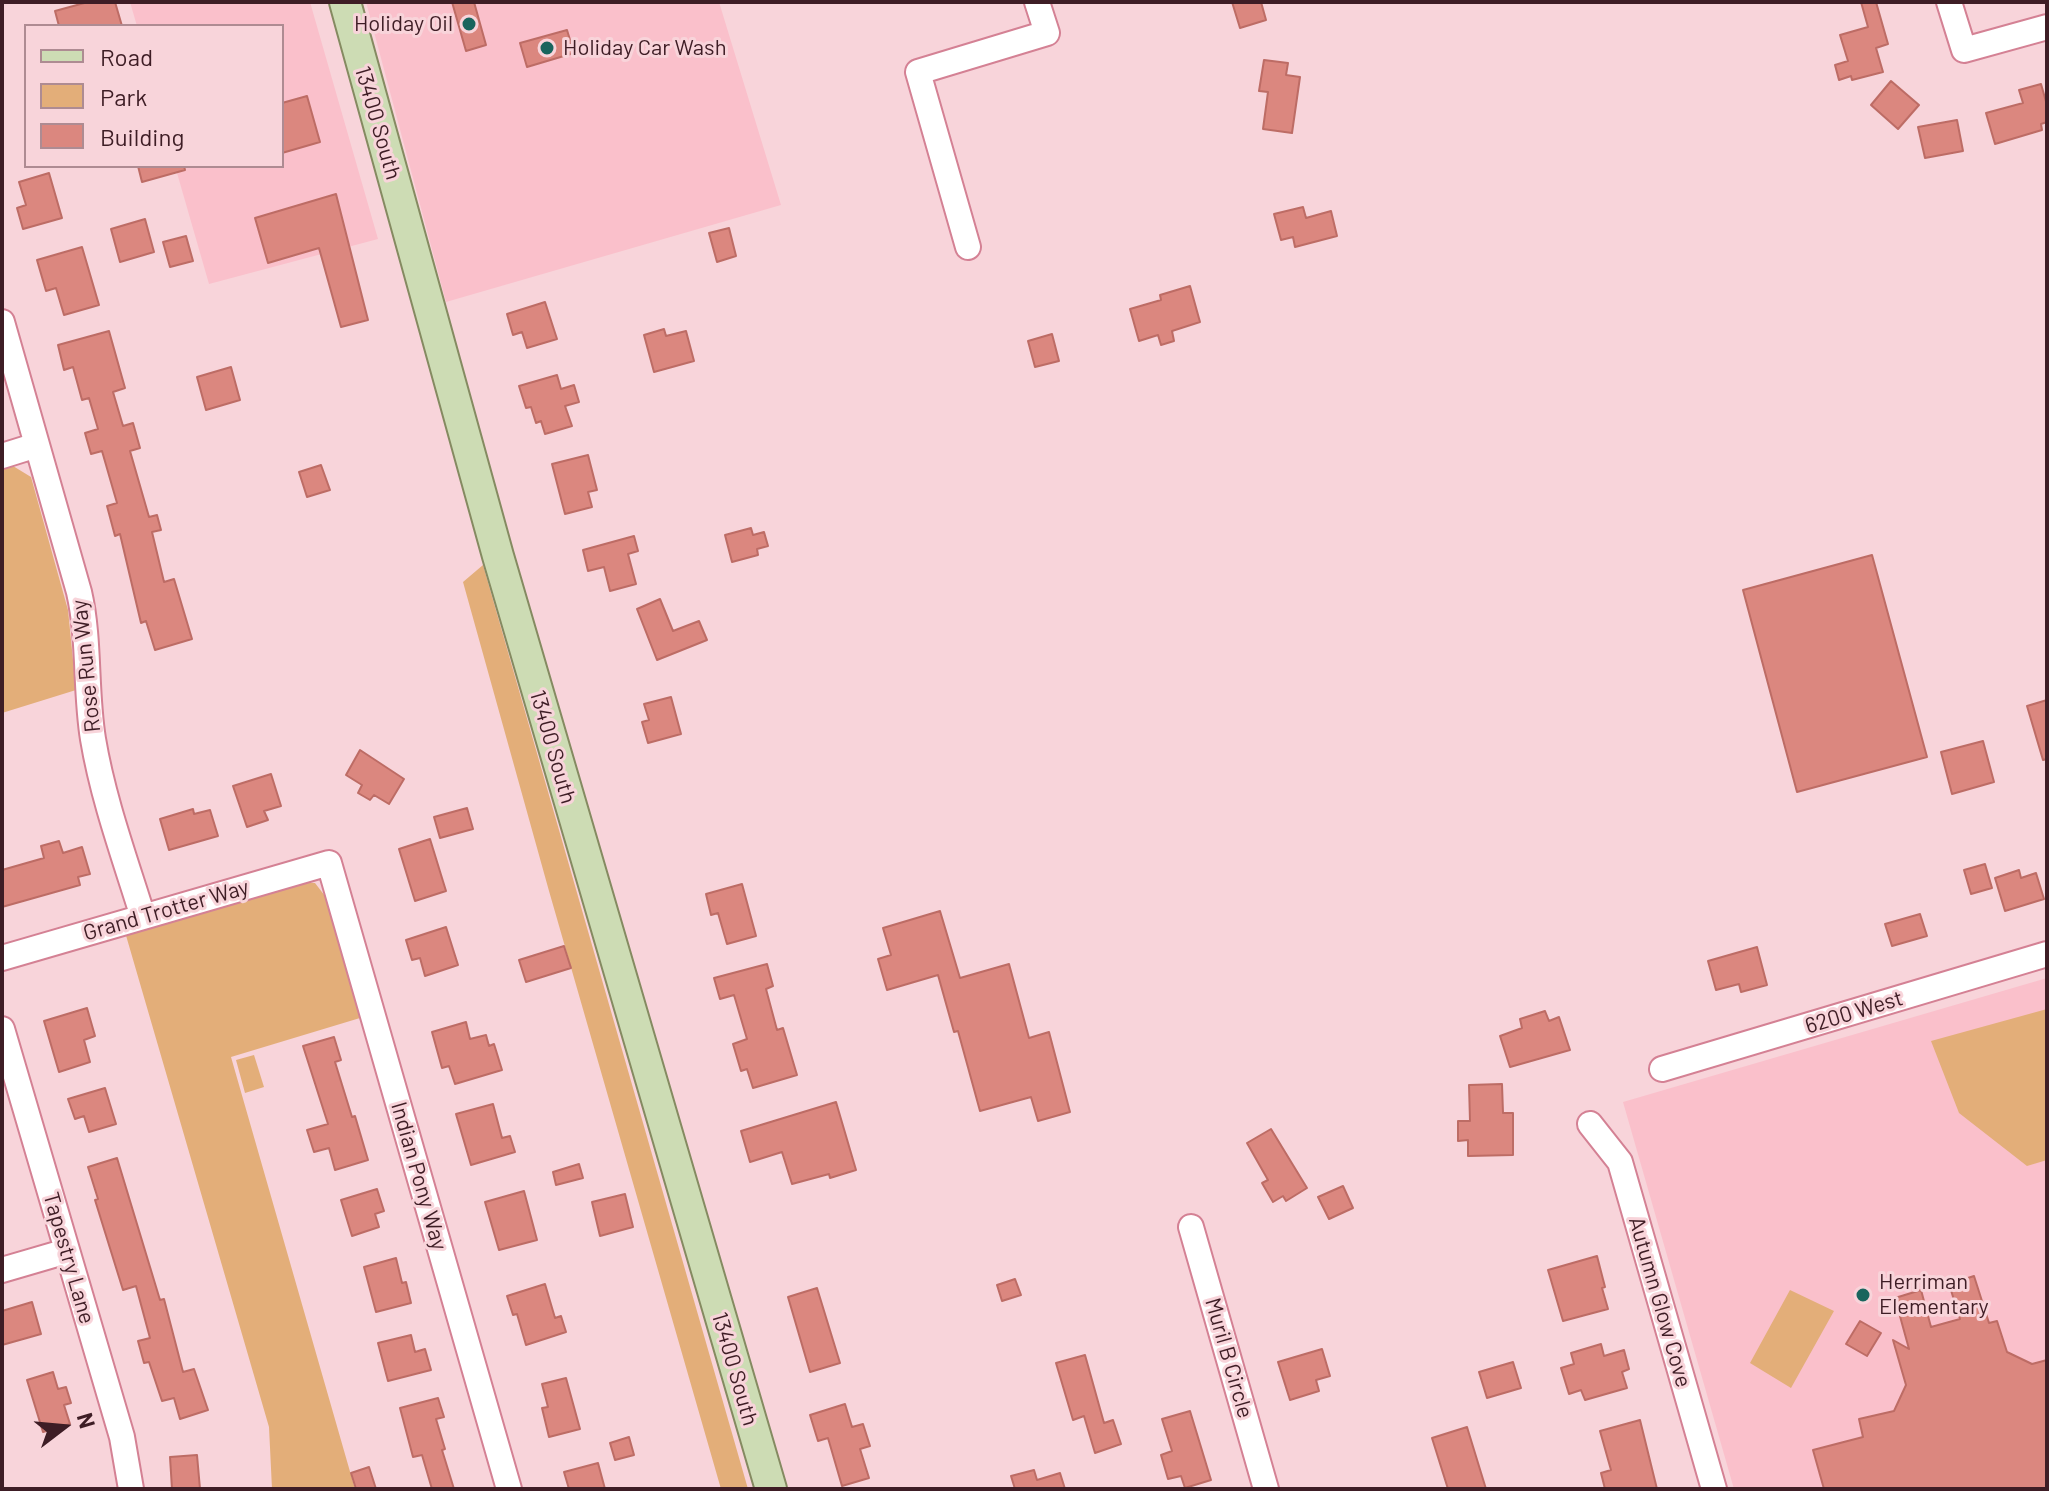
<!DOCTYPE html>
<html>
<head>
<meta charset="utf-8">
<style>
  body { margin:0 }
  #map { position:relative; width:2049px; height:1491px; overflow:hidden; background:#f8d4da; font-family:Barlow,sans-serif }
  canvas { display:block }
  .frame { position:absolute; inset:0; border:4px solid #3e1d25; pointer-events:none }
  .legend { position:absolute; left:24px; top:24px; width:260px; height:144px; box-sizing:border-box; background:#f8d4da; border:2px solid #ae8b92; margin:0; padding:10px 14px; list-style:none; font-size:24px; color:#3e1d25 }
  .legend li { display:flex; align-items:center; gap:16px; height:40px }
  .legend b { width:40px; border:2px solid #ae8b92 }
  .north { position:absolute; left:24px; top:1387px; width:80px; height:80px; -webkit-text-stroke:6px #f8d4da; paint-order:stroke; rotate:74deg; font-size:22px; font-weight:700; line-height:32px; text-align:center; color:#3e1d25 }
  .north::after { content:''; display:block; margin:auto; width:28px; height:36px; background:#3e1d25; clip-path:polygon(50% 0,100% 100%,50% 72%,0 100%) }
</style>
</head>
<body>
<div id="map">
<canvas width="2049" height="1491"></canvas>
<div class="frame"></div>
<ul class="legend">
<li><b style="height:10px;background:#cddcb4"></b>Road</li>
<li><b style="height:22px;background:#e3ae79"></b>Park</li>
<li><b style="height:22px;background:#db877f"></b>Building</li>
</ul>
<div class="north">N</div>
</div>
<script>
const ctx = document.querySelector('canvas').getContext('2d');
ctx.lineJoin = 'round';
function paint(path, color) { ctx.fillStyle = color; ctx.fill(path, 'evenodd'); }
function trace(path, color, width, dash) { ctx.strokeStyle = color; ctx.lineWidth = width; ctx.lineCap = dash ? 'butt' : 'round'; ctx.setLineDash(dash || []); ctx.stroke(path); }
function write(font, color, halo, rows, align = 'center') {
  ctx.font = font + ' Barlow,sans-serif'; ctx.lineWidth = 6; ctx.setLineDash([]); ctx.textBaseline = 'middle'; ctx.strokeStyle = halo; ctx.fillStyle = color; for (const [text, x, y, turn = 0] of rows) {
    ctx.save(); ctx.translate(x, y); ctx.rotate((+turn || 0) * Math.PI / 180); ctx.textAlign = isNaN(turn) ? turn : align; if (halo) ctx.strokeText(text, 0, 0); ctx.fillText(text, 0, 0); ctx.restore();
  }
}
const built = new Path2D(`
  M 130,2 L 310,2 L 378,239 L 209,284 L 175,166 L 282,166 L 282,26 L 137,26 Z
  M 366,2 L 719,2 L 781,205 L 446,302 Z
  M 2047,978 L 2047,1489 L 1734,1489 L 1623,1102 Z`);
const green = new Path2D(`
  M 13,466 L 31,477 L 68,610 L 76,690 L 2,713 L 2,469 Z
  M 483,565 L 748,1489 L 721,1489 L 549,891 L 463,582 Z
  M 297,882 L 315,883 L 325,896 L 360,1018 L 231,1057 L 355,1489 L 272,1489 L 269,1427 L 125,932 Z
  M 2047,1009 L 2047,1160 L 2027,1166 L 1959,1113 L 1931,1041 Z
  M 254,1055 L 264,1087 L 245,1093 L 236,1060 Z
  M 1790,1290 L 1834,1311 L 1791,1388 L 1750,1363 Z`);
const building = new Path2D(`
  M 88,2 L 115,2 L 122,26 L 59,26 L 55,11 Z
  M 452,2 L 474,2 L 486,45 L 466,51 Z
  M 1232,2 L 1261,2 L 1266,20 L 1240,28 Z
  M 1861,2 L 1876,2 L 1888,44 L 1876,48 L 1883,72 L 1852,80 L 1851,76 L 1839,80 L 1835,65 L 1848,61 L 1840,35 L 1868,27 Z
  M 567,30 L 574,53 L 527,67 L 520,43 Z
  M 1264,60 L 1288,63 L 1286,75 L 1300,77 L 1292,133 L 1263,129 L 1268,92 L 1259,91 Z
  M 1891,81 L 1919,105 L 1898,129 L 1871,105 Z
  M 2041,84 L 2047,105 L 2047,122 L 2041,124 L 2042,130 L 1995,144 L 1986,113 L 2023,103 L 2019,90 Z
  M 307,96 L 320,142 L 282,153 L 282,103 Z
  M 1957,120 L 1963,151 L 1925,158 L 1918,127 Z
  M 138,166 L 184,166 L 185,170 L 142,182 Z
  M 49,173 L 62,218 L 23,229 L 17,208 L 26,205 L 19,182 Z
  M 336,194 L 368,320 L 341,327 L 319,248 L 268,263 L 255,218 Z
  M 1303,207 L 1306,218 L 1331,211 L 1337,236 L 1295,247 L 1293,237 L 1281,240 L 1274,214 Z
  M 145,219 L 154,252 L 120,262 L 111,229 Z
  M 729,228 L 736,256 L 717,262 L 709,233 Z
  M 186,236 L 193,261 L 170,267 L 163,242 Z
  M 82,247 L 99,305 L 64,315 L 56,288 L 46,291 L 37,260 Z
  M 1190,286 L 1200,322 L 1172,331 L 1174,341 L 1161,345 L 1158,335 L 1139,341 L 1130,309 L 1161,300 L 1160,295 Z
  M 545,302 L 557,339 L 527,348 L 522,332 L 513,335 L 507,314 Z
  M 664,329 L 666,336 L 686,331 L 694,361 L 654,372 L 644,335 Z
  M 109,331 L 125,388 L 113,392 L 123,426 L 133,423 L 140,448 L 130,451 L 149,517 L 157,515 L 161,530 L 152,532 L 164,582 L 174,579 L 192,639 L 155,650 L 146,621 L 141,623 L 120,534 L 115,536 L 107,506 L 117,503 L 102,451 L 91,454 L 85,433 L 98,429 L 89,398 L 82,400 L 73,367 L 64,370 L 58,345 Z
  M 1052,334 L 1059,361 L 1035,367 L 1028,341 Z
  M 231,367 L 240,400 L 206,410 L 197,377 Z
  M 557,375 L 561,389 L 574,385 L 579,402 L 565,406 L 572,426 L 545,434 L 541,421 L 536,423 L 531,407 L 526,408 L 519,386 Z
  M 588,455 L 597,490 L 588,492 L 592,507 L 565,514 L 552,464 Z
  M 321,465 L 330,490 L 307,497 L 299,472 Z
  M 751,528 L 753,535 L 764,532 L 768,546 L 757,549 L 758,555 L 732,562 L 725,535 Z
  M 634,536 L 638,551 L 628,554 L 636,584 L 610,591 L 604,567 L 588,571 L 583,550 Z
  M 1872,555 L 1927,757 L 1797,792 L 1743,590 Z
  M 660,599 L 673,631 L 699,621 L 707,640 L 657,660 L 637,609 Z
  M 671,697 L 681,734 L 648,743 L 642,722 L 649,720 L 644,704 Z
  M 2047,700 L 2047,759 L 2043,760 L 2027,706 Z
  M 1983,741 L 1994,782 L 1952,794 L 1941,752 Z
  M 360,750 L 404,779 L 389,804 L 374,795 L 370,800 L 358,793 L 362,785 L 346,775 Z
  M 271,774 L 281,806 L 264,811 L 268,820 L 247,827 L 233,786 Z
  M 467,808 L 473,829 L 440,838 L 434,817 Z
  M 193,809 L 194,814 L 210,810 L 218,836 L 169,850 L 160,819 Z
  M 430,839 L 446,891 L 415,901 L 399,849 Z
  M 59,841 L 63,853 L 82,847 L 90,874 L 78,877 L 80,885 L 2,907 L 2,870 L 44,858 L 41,846 Z
  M 1985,864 L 1992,888 L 1971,894 L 1964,870 Z
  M 2019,870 L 2021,878 L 2036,873 L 2044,899 L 2005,911 L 1995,878 Z
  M 742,884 L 756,936 L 727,944 L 718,913 L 711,915 L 706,894 Z
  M 940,911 L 960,978 L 1009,964 L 1029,1038 L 1049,1032 L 1070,1112 L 1038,1121 L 1031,1097 L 980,1111 L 958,1031 L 954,1032 L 938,975 L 887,990 L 878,959 L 891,955 L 883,928 Z
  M 1920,914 L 1927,936 L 1892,946 L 1885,924 Z
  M 446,927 L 458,965 L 425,976 L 420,958 L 412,960 L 406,940 Z
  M 564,946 L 571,968 L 526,982 L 519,960 Z
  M 1757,947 L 1767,985 L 1741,992 L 1739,984 L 1716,990 L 1708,961 Z
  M 767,964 L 773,986 L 766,989 L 777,1030 L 783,1028 L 797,1075 L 753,1088 L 747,1069 L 741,1071 L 733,1044 L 747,1039 L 734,995 L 720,999 L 714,978 Z
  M 87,1008 L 95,1036 L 84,1040 L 90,1062 L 59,1072 L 44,1021 Z
  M 1545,1011 L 1549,1021 L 1559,1017 L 1570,1050 L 1510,1067 L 1500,1036 L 1522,1028 L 1520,1019 Z
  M 466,1022 L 470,1039 L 486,1035 L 489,1046 L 494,1044 L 502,1070 L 455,1084 L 449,1066 L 442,1068 L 432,1032 Z
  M 334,1037 L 341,1060 L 335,1062 L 352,1117 L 355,1116 L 368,1160 L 335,1170 L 329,1148 L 314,1152 L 307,1130 L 328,1124 L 303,1046 Z
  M 1502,1084 L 1503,1113 L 1513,1113 L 1513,1155 L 1468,1156 L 1468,1140 L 1458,1141 L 1458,1121 L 1470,1121 L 1469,1085 Z
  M 105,1088 L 116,1124 L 89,1132 L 84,1116 L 75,1119 L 68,1099 Z
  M 836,1102 L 856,1170 L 830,1178 L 829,1174 L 792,1184 L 782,1152 L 750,1162 L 741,1131 Z
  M 493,1104 L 502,1138 L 510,1136 L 515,1152 L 471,1165 L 456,1114 Z
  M 1271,1129 L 1307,1188 L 1286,1201 L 1283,1196 L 1273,1202 L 1262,1183 L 1268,1180 L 1247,1143 Z
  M 117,1158 L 160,1300 L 164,1299 L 183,1372 L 194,1369 L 208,1410 L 180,1419 L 174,1398 L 162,1401 L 149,1362 L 144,1363 L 138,1341 L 150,1338 L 136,1286 L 123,1290 L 95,1200 L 98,1199 L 88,1167 Z
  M 579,1164 L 583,1178 L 556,1185 L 553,1172 Z
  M 1343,1186 L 1353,1208 L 1329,1219 L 1318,1197 Z
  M 377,1189 L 384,1211 L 375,1214 L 379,1227 L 352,1236 L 341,1200 Z
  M 524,1191 L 537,1240 L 499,1250 L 485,1202 Z
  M 625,1194 L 633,1227 L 600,1236 L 592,1202 Z
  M 1597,1256 L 1605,1287 L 1602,1288 L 1608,1309 L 1563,1321 L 1548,1270 Z
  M 396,1258 L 402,1283 L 406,1282 L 411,1303 L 376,1312 L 364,1267 Z
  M 1974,1276 L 1989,1323 L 1997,1321 L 2007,1352 L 2032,1364 L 2047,1360 L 2047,1489 L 1824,1489 L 1813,1450 L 1863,1437 L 1859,1419 L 1894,1411 L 1906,1385 L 1893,1340 L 1909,1349 L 1895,1298 L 1921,1290 L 1931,1327 L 1960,1319 L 1949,1284 Z
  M 1015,1279 L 1021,1295 L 1002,1301 L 997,1285 Z
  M 545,1284 L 555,1318 L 561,1316 L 566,1332 L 526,1345 L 517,1314 L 513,1315 L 507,1296 Z
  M 817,1288 L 840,1363 L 810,1372 L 788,1297 Z
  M 32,1302 L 41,1334 L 2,1345 L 2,1311 Z
  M 1860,1321 L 1881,1333 L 1867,1356 L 1846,1344 Z
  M 411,1335 L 415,1352 L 425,1349 L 431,1370 L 388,1381 L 378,1343 Z
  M 1601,1344 L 1604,1356 L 1624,1350 L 1629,1369 L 1622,1372 L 1627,1388 L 1585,1400 L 1581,1390 L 1569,1394 L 1561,1368 L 1574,1364 L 1571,1353 Z
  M 1322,1349 L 1330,1376 L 1316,1380 L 1319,1391 L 1290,1400 L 1278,1362 Z
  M 1085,1355 L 1104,1423 L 1113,1420 L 1121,1444 L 1095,1453 L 1084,1416 L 1073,1420 L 1056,1363 Z
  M 1513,1362 L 1521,1388 L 1487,1398 L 1479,1372 Z
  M 53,1372 L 58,1389 L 66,1387 L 71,1403 L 64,1405 L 70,1424 L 43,1432 L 27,1380 Z
  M 566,1378 L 580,1429 L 549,1437 L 542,1408 L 548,1407 L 542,1384 Z
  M 438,1398 L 444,1417 L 436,1419 L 445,1449 L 442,1450 L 454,1489 L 432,1489 L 422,1455 L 413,1457 L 400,1408 Z
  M 845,1404 L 852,1427 L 863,1424 L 870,1446 L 860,1449 L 869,1478 L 842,1486 L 828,1438 L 818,1441 L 810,1415 Z
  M 1190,1411 L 1211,1480 L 1185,1488 L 1181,1476 L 1168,1479 L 1161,1455 L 1172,1451 L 1162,1419 Z
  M 1640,1420 L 1657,1489 L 1605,1489 L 1601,1473 L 1611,1470 L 1600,1431 Z
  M 1467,1427 L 1486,1489 L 1448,1489 L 1432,1438 Z
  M 629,1437 L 634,1455 L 615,1460 L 610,1443 Z
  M 197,1455 L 200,1489 L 172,1489 L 170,1457 Z
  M 598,1463 L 605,1489 L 569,1489 L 564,1472 Z
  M 369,1467 L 376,1489 L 356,1489 L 351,1473 Z
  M 1034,1470 L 1037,1480 L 1060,1473 L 1065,1489 L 1015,1489 L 1011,1476 Z`);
const minor = new Path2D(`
  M 1949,2 L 1964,50 L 2047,27
  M 968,247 L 918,72 L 1047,33 L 1037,2
  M 2,322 L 79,592 C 90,640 85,690 93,739 C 103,799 125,859 143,917
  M 2,456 L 37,445
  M 2,958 L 329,863 L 509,1489
  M 2,1029 L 122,1437 L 131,1489
  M 1662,1069 L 2047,954
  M 1590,1124 L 1620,1162 L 1714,1489
  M 1191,1227 L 1266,1489
  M 2,1270 L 67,1251`);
const major = new Path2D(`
  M 345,2 L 498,556 L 771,1489`);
const markers = [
  [469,24,8,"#19655d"],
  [547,48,8,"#19655d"],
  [1863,1295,8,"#19655d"]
];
const poiNames = [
  ["Holiday Oil",453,24,"right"],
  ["Holiday Car Wash",563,48],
  ["Herriman",1879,1282],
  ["Elementary",1879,1307]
];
const streetNames = [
  ["13400 South",378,123,74],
  ["Rose Run Way",86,666,-96],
  ["13400 South",553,747,74],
  ["Grand Trotter Way",166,910,-16],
  ["6200 West",1854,1012,-17],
  ["Indian Pony Way",419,1176,74],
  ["Tapestry Lane",69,1258,74],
  ["Autumn Glow Cove",1660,1302,74],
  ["Muril B Circle",1229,1358,74],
  ["13400 South",735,1369,74]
];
paint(built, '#fac0cb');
paint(green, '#e3ae79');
paint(building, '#db877f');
trace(building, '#bd6c65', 2);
trace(minor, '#d48194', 28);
trace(major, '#858a61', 34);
trace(minor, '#fff', 24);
trace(major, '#cddcb4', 30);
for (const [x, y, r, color] of markers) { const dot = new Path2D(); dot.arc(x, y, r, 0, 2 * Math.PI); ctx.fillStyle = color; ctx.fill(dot); trace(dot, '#f8d4da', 3); }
write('22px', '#3e1d25', '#f8d4da', poiNames, 'left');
write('22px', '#3e1d25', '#f8d4da', streetNames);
</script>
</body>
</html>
